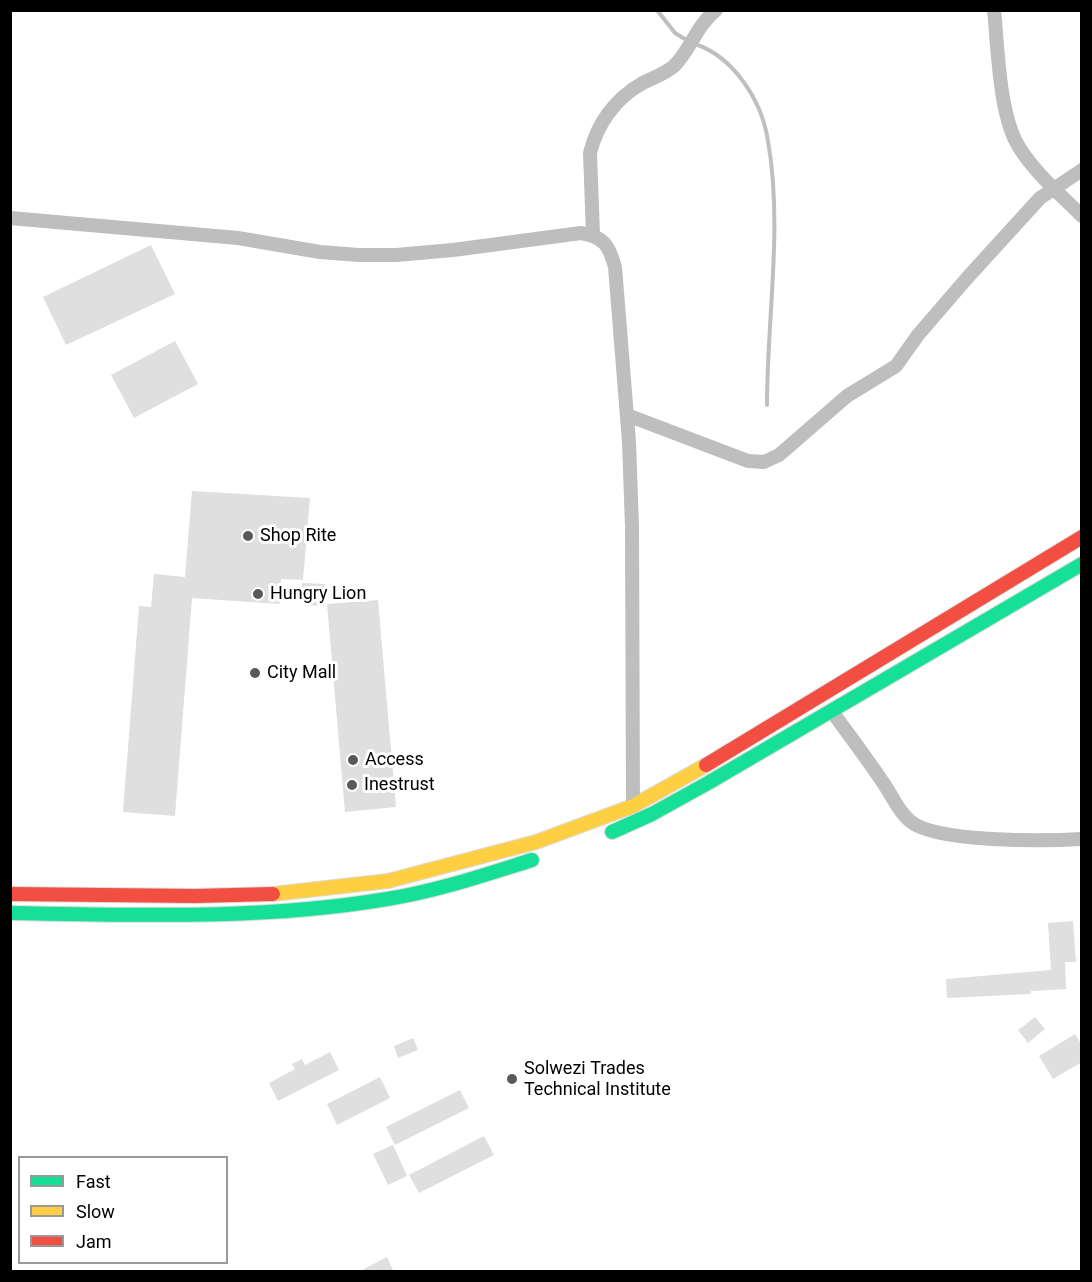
<!DOCTYPE html>
<html>
<head>
<meta charset="utf-8">
<style>
  body { margin:0 }
  #map { position:relative; width:1092px; height:1282px; overflow:hidden; background:#fff; font-family:Roboto,sans-serif }
  canvas { display:block }
  .frame { position:absolute; inset:0; border:12px solid #000; pointer-events:none }
  .legend { position:absolute; left:18px; top:1156px; width:210px; height:108px; box-sizing:border-box; background:#fff; border:2px solid #999; margin:0; padding:8px 10px; list-style:none; font-size:18px; color:#000 }
  .legend li { display:flex; align-items:center; gap:12px; height:30px }
  .legend b { width:30px; border:2px solid #999 }
</style>
</head>
<body>
<div id="map">
<canvas width="1092" height="1282"></canvas>
<div class="frame"></div>
<ul class="legend">
<li><b style="height:8px;background:#16e098"></b>Fast</li>
<li><b style="height:8px;background:#ffcf43"></b>Slow</li>
<li><b style="height:8px;background:#f24e42"></b>Jam</li>
</ul>
</div>
<script>
const ctx = document.querySelector('canvas').getContext('2d');
ctx.lineJoin = 'round';
function trace(path, color, width, dash) { ctx.strokeStyle = color; ctx.lineWidth = width; ctx.lineCap = dash ? 'butt' : 'round'; ctx.setLineDash(dash || []); ctx.stroke(path); }
function paint(path, color) { ctx.fillStyle = color; ctx.fill(path, 'evenodd'); }
function write(font, color, halo, rows, align = 'center') {
  ctx.font = font + ' Roboto,sans-serif'; ctx.lineWidth = 6; ctx.setLineDash([]); ctx.textBaseline = 'middle'; ctx.strokeStyle = halo; ctx.fillStyle = color; for (const [text, x, y, turn = 0] of rows) {
    ctx.save(); ctx.translate(x, y); ctx.rotate((+turn || 0) * Math.PI / 180); ctx.textAlign = isNaN(turn) ? turn : align; if (halo) ctx.strokeText(text, 0, 0); ctx.fillText(text, 0, 0); ctx.restore();
  }
}
const stream = new Path2D(`
  M 657,10 L 675,33 L 688,41
  M 695,44 C 734,57 762,101 768,141 C 783,226 767,318 767,405`);
const building = new Path2D(`
  M 151,245 L 175,294 L 66,345 L 43,297 Z
  M 175,341 L 198,384 L 134,418 L 111,375 Z
  M 192,491 L 310,498 L 303,580 L 281,579 L 280,604 L 192,598 L 175,816 L 123,812 L 139,606 L 151,607 L 154,574 L 185,577 Z
  M 302,583 L 325,584 L 323,606 L 305,605 L 301,600 Z
  M 378,600 L 396,807 L 345,812 L 327,604 Z
  M 1073,921 L 1076,962 L 1065,962 L 1066,989 L 1031,991 L 1031,994 L 947,998 L 946,979 L 1051,970 L 1048,923 Z
  M 1035,1017 L 1045,1029 L 1028,1043 L 1018,1030 Z
  M 1075,1034 L 1082,1045 L 1082,1062 L 1053,1079 L 1039,1056 Z
  M 413,1038 L 418,1050 L 398,1058 L 394,1046 Z
  M 330,1052 L 339,1070 L 278,1101 L 269,1083 L 295,1069 L 292,1064 L 302,1059 L 305,1065 Z
  M 380,1077 L 390,1098 L 337,1125 L 327,1104 Z
  M 460,1090 L 469,1108 L 395,1145 L 386,1127 Z
  M 484,1136 L 494,1155 L 419,1193 L 409,1175 Z
  M 393,1145 L 407,1176 L 388,1185 L 373,1154 Z
  M 387,1257 L 394,1272 L 358,1272 Z`);
const street = new Path2D(`
  M 994,10 C 998,49 999,115 1019,147 C 1035,173 1060,194 1082,216
  M 10,218 L 238,238 L 320,252 L 359,255 L 396,255 L 453,250 L 581,233 C 604,237 609,245 615,267 L 629,442 L 632,527 L 633,806
  M 593,235 L 590,153 C 597,124 615,99 641,84 C 652,78 665,74 674,66 C 691,49 696,26 716,10
  M 627,415 L 748,461 L 764,462 L 779,455 L 847,396 L 896,366 L 918,335 L 968,277 L 1040,198 L 1082,170
  M 833,713 C 850,736 868,760 884,784 C 893,797 898,811 910,821 C 935,843 1047,841 1082,839`);
const fast = new Path2D(`
  M 612,832 L 652,814 L 708,783 L 1082,564
  M 10,913 C 136,915 263,920 387,899 C 437,891 484,875 532,860`);
const slow = new Path2D(`
  M 273,894 L 388,881 L 536,842 L 633,806 L 706,765`);
const jam = new Path2D(`
  M 706,765 L 1082,537
  M 10,894 L 195,896 L 273,894`);
const markers = [
  [248,536,6,"#595959"],
  [258,594,6,"#595959"],
  [255,673,6,"#595959"],
  [353,760,6,"#595959"],
  [352,785,6,"#595959"],
  [512,1079,6,"#595959"]
];
const poiNames = [
  ["Shop Rite",260,536],
  ["Hungry Lion",270,594],
  ["City Mall",267,673],
  ["Access",365,760],
  ["Inestrust",364,785],
  ["Solwezi Trades",524,1069],
  ["Technical Institute",524,1090]
];
trace(stream, '#bfbfbf', 4);
paint(building, '#dfdfdf');
trace(fast, '#dbdbdb', 16);
trace(slow, '#dbdbdb', 16);
trace(jam, '#dbdbdb', 16);
trace(street, '#bebebe', 14);
trace(fast, '#16e098', 14);
trace(slow, '#ffcf43', 14);
trace(jam, '#f24e42', 14);
for (const [x, y, r, color] of markers) { const dot = new Path2D(); dot.arc(x, y, r, 0, 2 * Math.PI); ctx.fillStyle = color; ctx.fill(dot); trace(dot, '#fff', 2); }
write('18px', '#000', '#fff', poiNames, 'left');
</script>
</body>
</html>
